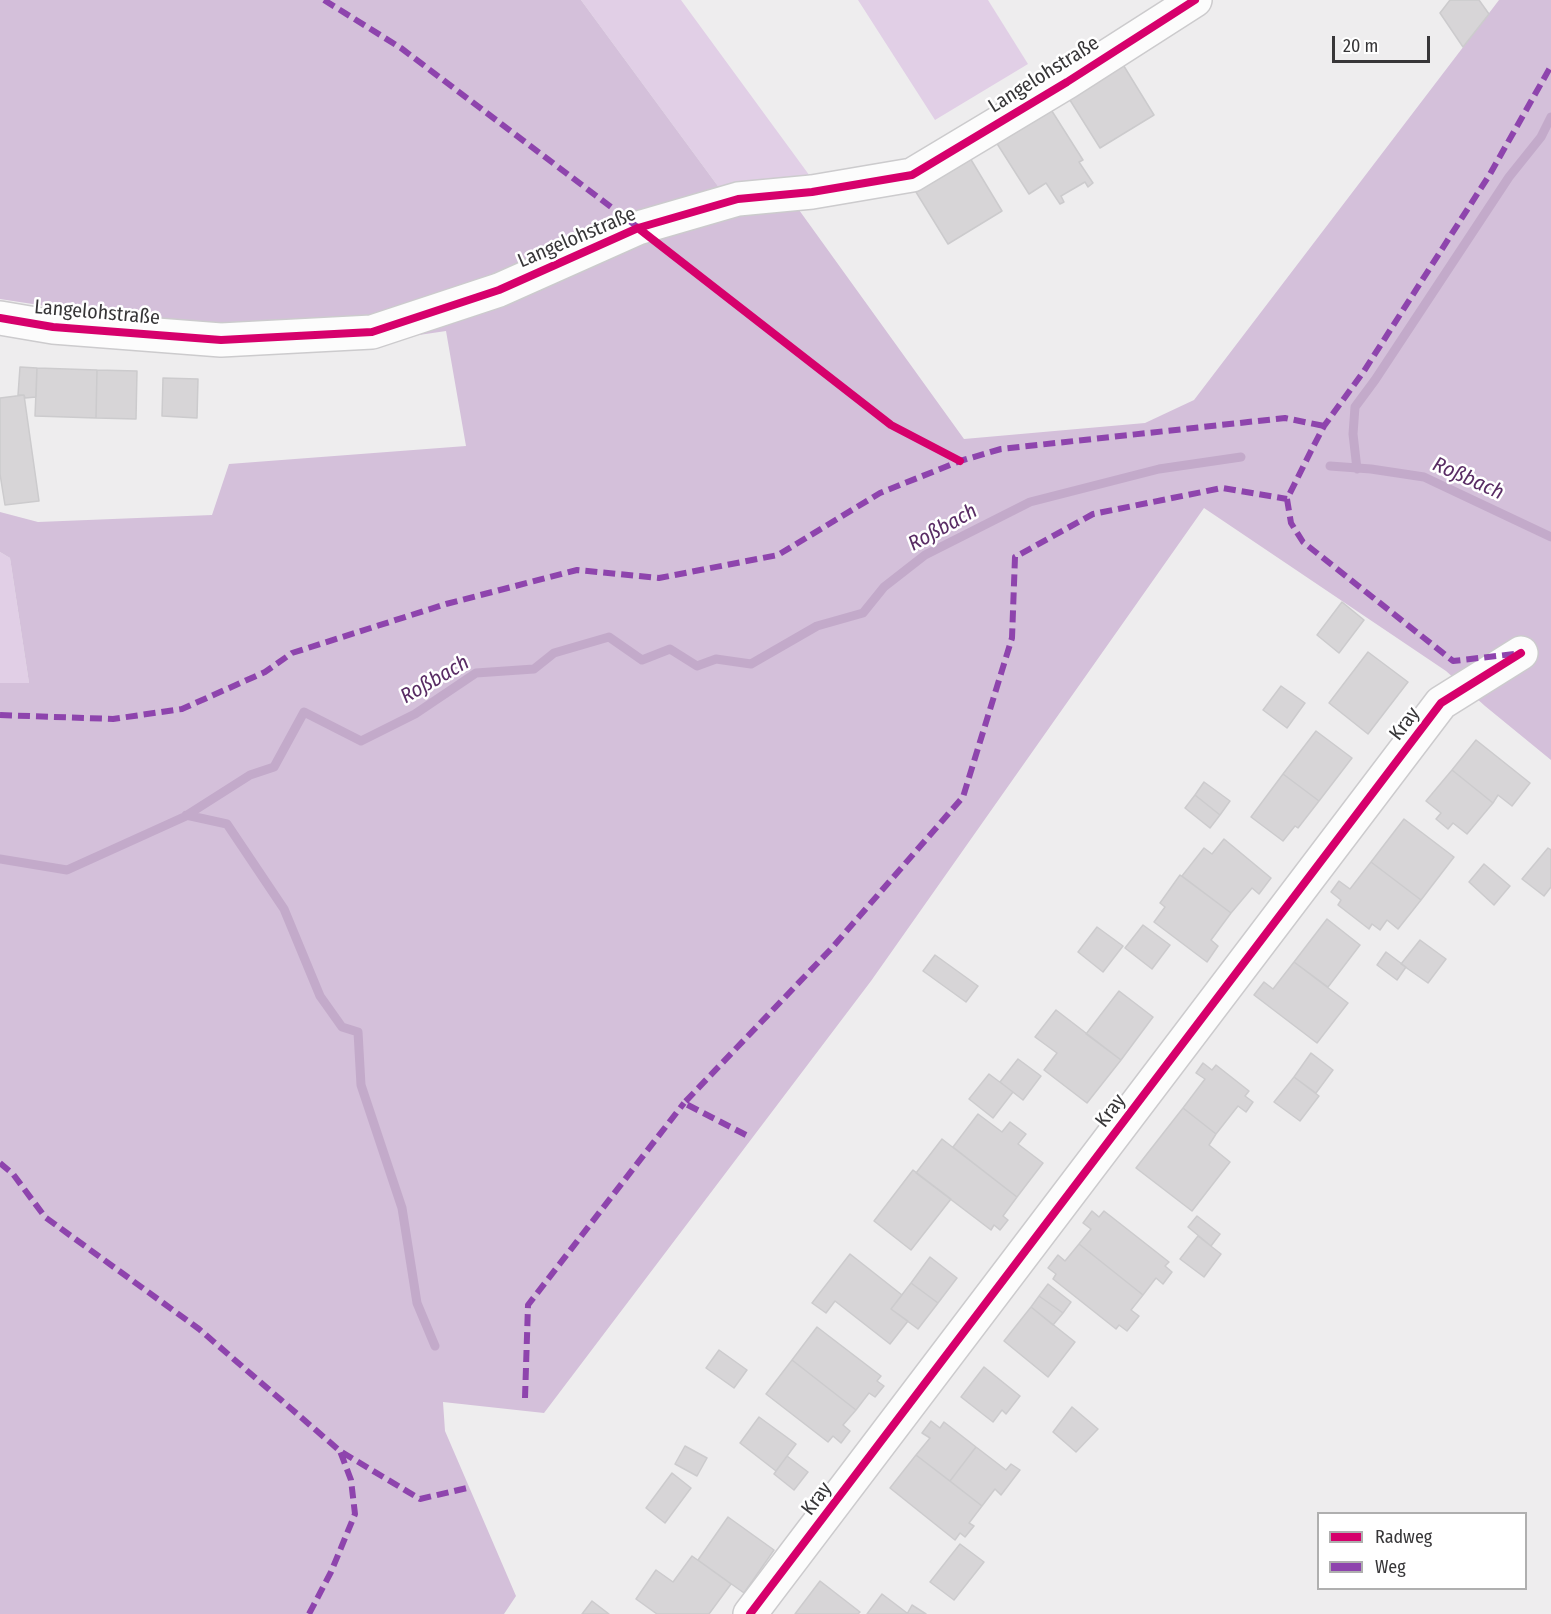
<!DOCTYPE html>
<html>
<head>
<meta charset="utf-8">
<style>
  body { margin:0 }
  #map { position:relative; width:1551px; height:1614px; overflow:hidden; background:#eeedee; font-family:"Fira Sans Condensed",sans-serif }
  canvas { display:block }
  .legend { position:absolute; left:1317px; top:1512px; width:210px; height:78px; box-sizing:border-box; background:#fff; border:2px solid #afafaf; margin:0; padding:8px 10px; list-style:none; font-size:18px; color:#373638 }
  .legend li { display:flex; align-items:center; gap:12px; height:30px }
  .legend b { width:30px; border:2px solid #afafaf }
  .scale { position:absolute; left:1332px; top:36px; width:98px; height:27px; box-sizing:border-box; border:3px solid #373638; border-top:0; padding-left:8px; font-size:18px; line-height:21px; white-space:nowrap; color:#373638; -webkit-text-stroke:4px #fff; paint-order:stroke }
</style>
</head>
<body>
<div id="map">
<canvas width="1551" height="1614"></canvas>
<ul class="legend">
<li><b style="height:8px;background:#d6006c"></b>Radweg</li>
<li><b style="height:8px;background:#8e44ad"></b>Weg</li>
</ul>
<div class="scale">20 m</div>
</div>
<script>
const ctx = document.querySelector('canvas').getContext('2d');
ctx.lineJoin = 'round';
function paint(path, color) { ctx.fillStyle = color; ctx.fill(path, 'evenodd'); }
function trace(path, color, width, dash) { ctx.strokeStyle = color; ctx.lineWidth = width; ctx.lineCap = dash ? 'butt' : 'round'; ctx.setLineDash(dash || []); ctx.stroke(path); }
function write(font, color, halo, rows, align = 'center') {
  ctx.font = font + ' "Fira Sans Condensed",sans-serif'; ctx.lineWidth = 5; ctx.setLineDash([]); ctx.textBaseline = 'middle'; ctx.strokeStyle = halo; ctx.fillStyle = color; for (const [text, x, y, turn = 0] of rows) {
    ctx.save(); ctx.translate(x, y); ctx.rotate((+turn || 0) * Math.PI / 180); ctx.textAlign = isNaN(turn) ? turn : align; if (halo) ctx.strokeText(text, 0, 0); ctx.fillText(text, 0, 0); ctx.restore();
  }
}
const green = new Path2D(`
  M 581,0 L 681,0 L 815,183 L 723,193 Z
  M 858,0 L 988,0 L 1028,64 L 935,120 Z
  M 0,552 L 10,558 L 29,683 L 0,683 Z`);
const forest = new Path2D(`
  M 0,0 L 581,0 L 723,193 L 483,285 L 326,329 L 215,332 L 0,299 Z
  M 1499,0 L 1551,0 L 1551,760 L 1485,706 L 1446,671 L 1204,508 L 871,981 L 544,1413 L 443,1402 L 445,1431 L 516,1596 L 504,1614 L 0,1614 L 0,683 L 29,683 L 10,558 L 0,552 L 0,512 L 38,522 L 212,515 L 229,464 L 466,446 L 446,331 L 331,348 L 655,230 L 794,203 L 964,439 L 1145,423 L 1194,400 Z`);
const stream = new Path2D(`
  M 1330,466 L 1371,469 L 1424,477 L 1551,537
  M 1357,469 L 1353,434 L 1355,407 L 1375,380 L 1509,177 L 1541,137 L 1551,117
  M 186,815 L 227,824 L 284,909 L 320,996 L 342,1027 L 358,1032 L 361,1085 L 402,1208 L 417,1303 L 435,1346
  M 0,859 L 67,870 L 184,817 L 250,775 L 274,767 L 304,712 L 361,741 L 415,714 L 476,673 L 534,669 L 554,653 L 609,637 L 642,660 L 670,649 L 697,666 L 716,659 L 751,664 L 817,626 L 863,613 L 884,587 L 925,555 L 1030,502 L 1159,469 L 1241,457`);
const building = new Path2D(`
  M 1450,0 L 1479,0 L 1489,14 L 1463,47 L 1440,13 Z
  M 1122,63 L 1154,115 L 1100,148 L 1068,97 Z
  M 1050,108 L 1083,160 L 1079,162 L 1093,183 L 1088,187 L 1085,182 L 1061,196 L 1064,202 L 1060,204 L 1046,183 L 1029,194 L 996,142 Z
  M 970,158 L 1002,211 L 948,244 L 916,192 Z
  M 20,367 L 37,368 L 36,397 L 25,398 L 24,395 L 18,395 Z
  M 37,368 L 97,370 L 96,418 L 35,416 Z
  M 97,370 L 137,371 L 136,419 L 96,418 Z
  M 163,378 L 198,379 L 197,418 L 162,416 Z
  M 24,395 L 39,501 L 5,505 L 0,474 L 0,398 Z
  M 1342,602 L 1364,620 L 1339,653 L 1317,635 Z
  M 1368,652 L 1408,682 L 1368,734 L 1329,703 Z
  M 1281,686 L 1305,703 L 1287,728 L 1263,710 Z
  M 1316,731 L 1352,758 L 1319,801 L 1283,774 Z
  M 1476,740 L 1530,783 L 1512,806 L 1498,795 L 1493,803 L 1452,770 Z
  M 1452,770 L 1493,803 L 1467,834 L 1453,823 L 1448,829 L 1436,819 L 1441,813 L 1426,801 Z
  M 1283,774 L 1319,801 L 1298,828 L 1295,826 L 1283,841 L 1251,817 Z
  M 1204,782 L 1230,801 L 1220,815 L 1195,795 Z
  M 1195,795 L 1220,815 L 1210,828 L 1185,808 Z
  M 1404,819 L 1454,857 L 1421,900 L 1371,862 Z
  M 1224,839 L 1271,878 L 1259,894 L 1252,888 L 1231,913 L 1182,876 L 1204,848 L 1212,854 Z
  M 1548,848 L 1551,850 L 1551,887 L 1544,896 L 1522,879 Z
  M 1371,862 L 1421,900 L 1398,929 L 1387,920 L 1380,930 L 1372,924 L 1369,929 L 1338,905 L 1341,900 L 1331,892 L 1339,881 L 1350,889 Z
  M 1484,864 L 1510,886 L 1494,905 L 1469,882 Z
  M 1180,875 L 1231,913 L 1211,940 L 1218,946 L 1207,962 L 1154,922 L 1165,907 L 1160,903 Z
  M 1327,919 L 1360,945 L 1328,987 L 1294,962 Z
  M 1143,925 L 1170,945 L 1152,969 L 1125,948 Z
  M 1097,927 L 1123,946 L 1103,972 L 1078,952 Z
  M 1420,940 L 1446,959 L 1428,983 L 1401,964 Z
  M 1386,952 L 1406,967 L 1397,980 L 1377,965 Z
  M 935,955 L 978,986 L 966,1002 L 923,971 Z
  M 1294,962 L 1348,1003 L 1317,1043 L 1254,995 L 1264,982 L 1273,989 Z
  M 1119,991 L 1153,1017 L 1121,1060 L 1086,1034 Z
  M 1056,1010 L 1121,1060 L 1087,1103 L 1044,1070 L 1057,1053 L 1035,1037 Z
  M 1311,1053 L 1333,1070 L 1316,1093 L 1294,1077 Z
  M 1018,1059 L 1041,1076 L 1023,1100 L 1000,1082 Z
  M 1203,1063 L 1212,1070 L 1216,1065 L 1249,1091 L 1245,1096 L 1253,1102 L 1246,1112 L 1238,1106 L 1216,1134 L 1183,1108 L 1205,1079 L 1196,1073 Z
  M 989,1074 L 1013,1092 L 993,1118 L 969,1099 Z
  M 1294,1077 L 1319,1096 L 1300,1121 L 1274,1102 Z
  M 1183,1108 L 1216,1134 L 1209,1145 L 1230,1162 L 1192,1211 L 1136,1168 Z
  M 978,1114 L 1002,1132 L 1010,1122 L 1026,1134 L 1018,1144 L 1043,1163 L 1017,1197 L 953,1147 Z
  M 942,1139 L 1017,1197 L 1003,1216 L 1008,1220 L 1000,1230 L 994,1225 L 991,1230 L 916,1173 Z
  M 913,1170 L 951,1199 L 911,1250 L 874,1221 Z
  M 1092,1211 L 1099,1217 L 1104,1211 L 1169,1262 L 1165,1266 L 1172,1272 L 1163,1284 L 1156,1278 L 1143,1295 L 1079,1244 L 1091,1229 L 1083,1223 Z
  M 1197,1216 L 1220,1234 L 1211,1246 L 1188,1227 Z
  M 1198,1236 L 1221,1254 L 1204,1277 L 1180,1259 Z
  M 1079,1244 L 1143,1295 L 1131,1310 L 1139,1316 L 1127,1331 L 1119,1325 L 1116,1329 L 1053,1279 L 1056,1274 L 1048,1268 L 1058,1255 L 1065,1261 Z
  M 850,1254 L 902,1295 L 891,1309 L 908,1321 L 890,1344 L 835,1301 L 826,1313 L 812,1303 Z
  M 930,1257 L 957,1278 L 938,1303 L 911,1283 Z
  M 911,1283 L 938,1303 L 918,1329 L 891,1309 Z
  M 1048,1284 L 1071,1302 L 1063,1313 L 1039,1296 Z
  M 1039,1296 L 1063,1313 L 1053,1325 L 1031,1307 Z
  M 1031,1307 L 1075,1342 L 1048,1377 L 1004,1341 Z
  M 817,1327 L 881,1376 L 877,1381 L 884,1386 L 875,1397 L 869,1393 L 856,1410 L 792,1360 Z
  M 719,1350 L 747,1370 L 734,1388 L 706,1368 Z
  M 792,1360 L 856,1410 L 843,1425 L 850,1431 L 841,1443 L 833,1436 L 828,1442 L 766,1394 Z
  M 984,1367 L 1020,1396 L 1006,1414 L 1002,1410 L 993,1422 L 961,1397 Z
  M 1072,1407 L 1098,1429 L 1076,1452 L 1053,1432 Z
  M 759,1417 L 796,1444 L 776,1471 L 740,1443 Z
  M 931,1421 L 940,1428 L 944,1422 L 976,1447 L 950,1481 L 916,1455 L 930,1438 L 922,1433 Z
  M 685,1446 L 707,1458 L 697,1476 L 675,1464 Z
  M 976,1447 L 1006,1470 L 1011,1464 L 1020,1470 L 1001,1495 L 995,1489 L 982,1506 L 950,1481 Z
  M 916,1455 L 982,1506 L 969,1523 L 974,1526 L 965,1537 L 960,1533 L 955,1540 L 890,1488 Z
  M 787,1456 L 808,1472 L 794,1490 L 774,1474 Z
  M 672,1473 L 691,1488 L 665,1523 L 646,1508 Z
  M 728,1517 L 774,1550 L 744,1593 L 698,1560 Z
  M 960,1544 L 984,1562 L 954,1600 L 930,1582 Z
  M 692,1556 L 731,1584 L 709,1614 L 657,1614 L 636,1599 L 656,1570 L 673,1582 Z
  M 820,1581 L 860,1612 L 858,1614 L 795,1614 Z
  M 882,1594 L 907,1613 L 907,1614 L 867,1614 Z
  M 592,1601 L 609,1614 L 582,1614 Z
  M 912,1605 L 926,1614 L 907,1614 Z`);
const street = new Path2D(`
  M 0,318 L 53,327 L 221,340 L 372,332 L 499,290 L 638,228 L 738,199 L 812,192 L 912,175 L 1067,82 L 1195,0
  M 750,1614 L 1441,703 L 1521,653`);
const quiet = new Path2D(`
  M 324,0 L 401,48 L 640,229
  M 1514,654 L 1453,661 L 1303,542 L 1291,523 L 1287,499 L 1313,447 L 1324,426 L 1364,371 L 1490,174 L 1551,66
  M 0,715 L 113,719 L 182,709 L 265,672 L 292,653 L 446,604 L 577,570 L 659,578 L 778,555 L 880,493 L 960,461 L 1001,449 L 1285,418 L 1324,426
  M 746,1135 L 684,1103 L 830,950 L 963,797 L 1012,638 L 1015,557 L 1093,514 L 1222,488 L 1287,499
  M 0,1163 L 13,1174 L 45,1217 L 199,1329 L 340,1451 L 420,1499 L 467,1488
  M 525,1398 L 528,1305 L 684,1103
  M 309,1614 L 331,1572 L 355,1514 L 351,1480 L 340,1451`);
const cycleway = new Path2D(`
  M 638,228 L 891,425 L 960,461
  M 0,318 L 53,327 L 221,340 L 372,332 L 499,290 L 638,228 L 738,199 L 812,192 L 912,175 L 1067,82 L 1195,0
  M 750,1614 L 1441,703 L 1521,653`);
const streetNames = [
  ["Langelohstraße",1044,75,-32],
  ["Langelohstraße",577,238,-23],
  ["Langelohstraße",97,313,5],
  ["Kray",1405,724,-53],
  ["Kray",1111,1111,-53],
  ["Kray",817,1499,-53]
];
const waterNames = [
  ["Roßbach",1468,479,24],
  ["Roßbach",943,528,-29],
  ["Roßbach",435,680,-30]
];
paint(green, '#e1cfe6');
paint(forest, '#d4c0da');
trace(stream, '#c3aaca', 9);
paint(building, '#d7d5d7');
trace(building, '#cccbcd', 1.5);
trace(street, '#cccbcd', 36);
trace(street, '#fcfcfc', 33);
trace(quiet, '#8e44ad', 6, [12, 6]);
trace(cycleway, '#d6006c', 8);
write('20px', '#373638', '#fff', streetNames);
write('italic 21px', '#592c64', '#fff', waterNames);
</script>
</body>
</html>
